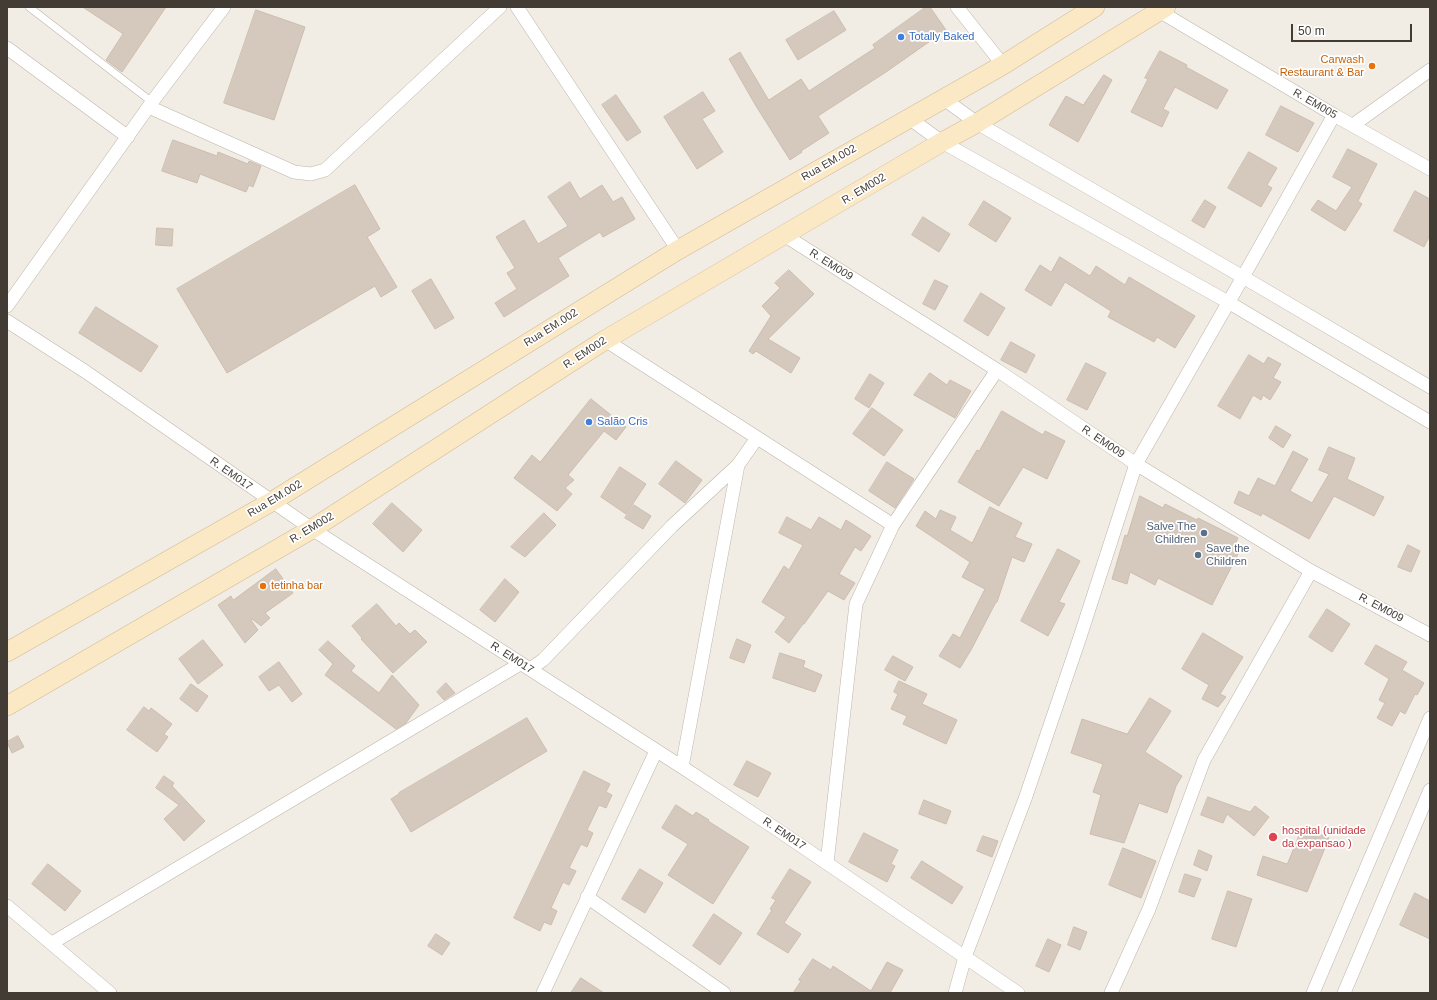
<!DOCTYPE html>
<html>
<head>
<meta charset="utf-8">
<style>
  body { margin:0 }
  #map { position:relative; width:1437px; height:1000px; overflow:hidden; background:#f1ece4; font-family:Arial,sans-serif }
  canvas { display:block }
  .frame { position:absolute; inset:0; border:8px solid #423c35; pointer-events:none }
  .scale { position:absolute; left:1291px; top:24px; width:121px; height:18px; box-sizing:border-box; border:2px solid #423c35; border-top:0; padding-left:5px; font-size:12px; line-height:14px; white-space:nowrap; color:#423c35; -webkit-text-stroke:3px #fff; paint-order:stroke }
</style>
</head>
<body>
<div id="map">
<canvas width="1437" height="1000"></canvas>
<div class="frame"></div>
<div class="scale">50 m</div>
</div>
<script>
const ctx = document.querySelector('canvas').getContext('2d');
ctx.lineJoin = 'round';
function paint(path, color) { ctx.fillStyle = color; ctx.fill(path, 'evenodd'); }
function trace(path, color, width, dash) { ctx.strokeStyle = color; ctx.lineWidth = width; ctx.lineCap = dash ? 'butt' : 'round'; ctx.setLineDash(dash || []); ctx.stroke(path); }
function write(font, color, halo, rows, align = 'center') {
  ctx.font = font + ' Arial,sans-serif'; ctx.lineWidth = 3.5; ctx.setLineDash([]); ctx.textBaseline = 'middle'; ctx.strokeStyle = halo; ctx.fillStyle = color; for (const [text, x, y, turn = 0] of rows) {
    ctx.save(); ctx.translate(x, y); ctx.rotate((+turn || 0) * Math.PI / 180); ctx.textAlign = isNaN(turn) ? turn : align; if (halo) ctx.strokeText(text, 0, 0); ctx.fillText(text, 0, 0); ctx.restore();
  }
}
const building = new Path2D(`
  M 83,7 L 166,7 L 122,72 L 106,60 L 123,34 Z
  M 926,7 L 930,7 L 946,30 L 886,72 L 818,116 L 829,133 L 801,151 L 802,152 L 790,160 L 756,106 L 729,59 L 740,52 L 768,99 L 769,100 L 801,79 L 809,91 L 875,48 L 873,45 Z
  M 256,10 L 305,27 L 274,120 L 224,103 Z
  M 834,11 L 846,30 L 798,60 L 786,40 Z
  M 1160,51 L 1187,65 L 1186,67 L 1228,90 L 1217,109 L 1175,87 L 1163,109 L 1169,112 L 1162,127 L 1131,112 L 1148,79 L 1145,78 Z
  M 1104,75 L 1112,80 L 1078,142 L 1049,125 L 1066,96 L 1083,105 Z
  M 703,92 L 715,111 L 702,119 L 723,152 L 697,169 L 664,117 Z
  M 616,95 L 641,132 L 627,141 L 602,105 Z
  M 1281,106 L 1314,123 L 1298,152 L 1266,135 Z
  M 173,140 L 217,156 L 218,152 L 248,164 L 249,161 L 261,166 L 253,187 L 249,185 L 246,192 L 200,174 L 197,183 L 162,171 Z
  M 1348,149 L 1377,164 L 1358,201 L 1362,204 L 1345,231 L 1311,210 L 1318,200 L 1336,211 L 1352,187 L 1333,177 Z
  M 1249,152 L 1277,168 L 1267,185 L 1272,188 L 1261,207 L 1228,188 Z
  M 570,182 L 580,199 L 602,185 L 613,202 L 622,197 L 635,219 L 603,237 L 600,232 L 558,258 L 569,276 L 504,317 L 495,303 L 517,289 L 507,273 L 515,268 L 496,237 L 524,220 L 538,244 L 568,226 L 548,197 Z
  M 355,185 L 380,229 L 367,237 L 397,287 L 381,297 L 375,286 L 227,373 L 177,289 Z
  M 1415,191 L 1430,199 L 1430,235 L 1424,247 L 1394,231 Z
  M 1205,200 L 1216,207 L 1204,228 L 1192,221 Z
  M 984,201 L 1011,218 L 996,242 L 969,225 Z
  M 923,217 L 950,234 L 939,252 L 912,235 Z
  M 157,228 L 173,229 L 172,246 L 156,245 Z
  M 1060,257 L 1090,276 L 1096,266 L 1125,285 L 1129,277 L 1195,316 L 1175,348 L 1157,337 L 1154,342 L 1108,317 L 1111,311 L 1065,282 L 1051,306 L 1025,290 L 1040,265 L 1051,272 Z
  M 789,270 L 814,294 L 768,339 L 800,358 L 791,373 L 756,351 L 753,354 L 749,351 L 771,316 L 762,306 L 780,288 L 775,283 Z
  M 431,279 L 454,318 L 435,329 L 412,291 Z
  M 935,280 L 948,286 L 935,310 L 923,304 Z
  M 981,293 L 1005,308 L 988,336 L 964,321 Z
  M 96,307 L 158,346 L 141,372 L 79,333 Z
  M 1011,342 L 1035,355 L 1026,373 L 1001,360 Z
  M 1249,355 L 1264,364 L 1268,357 L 1281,364 L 1273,378 L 1281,382 L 1270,400 L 1263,395 L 1261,400 L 1253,395 L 1240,419 L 1218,406 Z
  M 1086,363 L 1106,373 L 1087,410 L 1067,400 Z
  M 930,373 L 947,385 L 950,380 L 971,391 L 955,418 L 914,395 Z
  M 870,374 L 884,383 L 869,408 L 855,399 Z
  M 591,399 L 626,427 L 616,440 L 604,431 L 568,475 L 574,480 L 565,488 L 572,494 L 557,511 L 514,478 L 532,455 L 540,462 Z
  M 872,408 L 903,430 L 884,456 L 853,434 Z
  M 1002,411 L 1043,435 L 1045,431 L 1065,441 L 1047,479 L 1023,467 L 999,506 L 958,482 L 977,450 L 979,451 Z
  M 1276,426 L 1291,435 L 1283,448 L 1269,438 Z
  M 1329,447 L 1355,458 L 1347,479 L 1384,497 L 1374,516 L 1334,496 L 1309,539 L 1262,513 L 1261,516 L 1234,503 L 1239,491 L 1249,496 L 1258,478 L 1275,486 L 1293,451 L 1308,459 L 1290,491 L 1312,503 L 1329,474 L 1319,470 Z
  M 676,461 L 702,480 L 685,503 L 659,484 Z
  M 887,462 L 914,479 L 895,508 L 869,491 Z
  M 620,467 L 646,484 L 626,514 L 601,497 Z
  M 1140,496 L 1163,508 L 1165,504 L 1197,520 L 1198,518 L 1238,538 L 1235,544 L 1241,548 L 1212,605 L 1158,578 L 1155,585 L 1130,572 L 1127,584 L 1112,579 L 1125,535 L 1127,536 Z
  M 392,503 L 422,530 L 403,552 L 373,524 Z
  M 634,505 L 651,516 L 643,529 L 625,518 Z
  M 990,507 L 1022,523 L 1015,537 L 1032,544 L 1024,562 L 1012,557 L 997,602 L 996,602 L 971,650 L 960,668 L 939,656 L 953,634 L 960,638 L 985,589 L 962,577 L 970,562 L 916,526 L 925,511 L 936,519 L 940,510 L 956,517 L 950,530 L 972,543 Z
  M 544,513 L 556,525 L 525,557 L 511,547 Z
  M 787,517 L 811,530 L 819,517 L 841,530 L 846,520 L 871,536 L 861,551 L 855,547 L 839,574 L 855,583 L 844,600 L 828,591 L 804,624 L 803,624 L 789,643 L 775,632 L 786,617 L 762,602 L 784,566 L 789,570 L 803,545 L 779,533 Z
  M 1408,545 L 1420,551 L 1411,572 L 1398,567 Z
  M 1058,549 L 1080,561 L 1059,602 L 1065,604 L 1048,636 L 1021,621 Z
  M 276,569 L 293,593 L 265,613 L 270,618 L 261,626 L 252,619 L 251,620 L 258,630 L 245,643 L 218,605 L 231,596 L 233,600 Z
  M 505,579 L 519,592 L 495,622 L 480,610 Z
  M 377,604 L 396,626 L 399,623 L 410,634 L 415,630 L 427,642 L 393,673 L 361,639 L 362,638 L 352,626 Z
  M 1327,609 L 1350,624 L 1332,652 L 1309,637 Z
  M 1203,633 L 1243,657 L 1220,694 L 1226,697 L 1218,707 L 1202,699 L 1209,685 L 1182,669 Z
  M 737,639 L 751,645 L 744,663 L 730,658 Z
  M 203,640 L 223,665 L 198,684 L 179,659 Z
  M 328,641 L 355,666 L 351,671 L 379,693 L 392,675 L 419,705 L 406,723 L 396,729 L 325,675 L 333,664 L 319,650 Z
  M 1376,645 L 1407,662 L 1402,670 L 1424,683 L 1417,695 L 1415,694 L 1405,714 L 1400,711 L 1392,726 L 1377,718 L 1385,703 L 1379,700 L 1389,679 L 1388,678 L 1365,664 Z
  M 780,653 L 805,661 L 803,667 L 822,675 L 815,692 L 773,678 Z
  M 893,656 L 913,667 L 905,681 L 885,670 Z
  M 279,662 L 302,694 L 292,702 L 279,685 L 269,691 L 259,677 Z
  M 899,681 L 927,694 L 922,704 L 957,720 L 946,744 L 903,724 L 907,716 L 891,709 L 898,694 L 894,692 Z
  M 446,683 L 455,693 L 444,700 L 437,692 Z
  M 191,684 L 208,696 L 197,712 L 180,699 Z
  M 1150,698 L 1171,711 L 1145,752 L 1182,776 L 1176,786 L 1167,813 L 1139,803 L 1124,843 L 1090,834 L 1101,795 L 1093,792 L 1103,764 L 1071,753 L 1082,719 L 1127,734 Z
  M 144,707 L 149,711 L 151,708 L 172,724 L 164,734 L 168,737 L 157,752 L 127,730 Z
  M 527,718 L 547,751 L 411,832 L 391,799 L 399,794 L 399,793 Z
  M 18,736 L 24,747 L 12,753 L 7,742 Z
  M 747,761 L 771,773 L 758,797 L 734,785 Z
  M 584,771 L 610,784 L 606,792 L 612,795 L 606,808 L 599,805 L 587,830 L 593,833 L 587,847 L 581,844 L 569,868 L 576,871 L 569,885 L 563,882 L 551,908 L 557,911 L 551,925 L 544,922 L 540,931 L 514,918 Z
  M 164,776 L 174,783 L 172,786 L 205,821 L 184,841 L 164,819 L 179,805 L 156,788 Z
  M 1208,797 L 1250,812 L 1255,806 L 1269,817 L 1254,836 L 1227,814 L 1223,823 L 1201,815 Z
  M 924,800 L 951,811 L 946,824 L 919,814 Z
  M 676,805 L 693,816 L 696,812 L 709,820 L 708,821 L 749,847 L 713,904 L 668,875 L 688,844 L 662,828 Z
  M 1303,827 L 1329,838 L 1307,892 L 1257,875 L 1263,856 L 1287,864 Z
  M 864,833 L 898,850 L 891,864 L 895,866 L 887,882 L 849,862 Z
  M 983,836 L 998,841 L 992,857 L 977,851 Z
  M 1123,848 L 1156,861 L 1141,898 L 1109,885 Z
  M 1199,850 L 1212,856 L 1207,871 L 1194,865 Z
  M 922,861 L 963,887 L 952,904 L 911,878 Z
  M 48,864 L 81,891 L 65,911 L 32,884 Z
  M 640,869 L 663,883 L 645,913 L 622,899 Z
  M 790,869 L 811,882 L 784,923 L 801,934 L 788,953 L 757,934 L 772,910 L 770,909 L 776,900 L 772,898 Z
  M 1185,874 L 1201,879 L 1194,897 L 1179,892 Z
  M 1228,891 L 1252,899 L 1236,947 L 1212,939 Z
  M 1415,893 L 1430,901 L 1430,939 L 1400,925 Z
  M 714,914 L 742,933 L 720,965 L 693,946 Z
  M 1074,927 L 1087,932 L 1080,950 L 1068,945 Z
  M 436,934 L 450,943 L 442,955 L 428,946 Z
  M 1048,939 L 1061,945 L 1049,972 L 1036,966 Z
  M 813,959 L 831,970 L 833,966 L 871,991 L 887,962 L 903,970 L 890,993 L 793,993 L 801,981 L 799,980 Z
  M 581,978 L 604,993 L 571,993 Z`);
const lane = new Path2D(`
  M 29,7 L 152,102`);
const street = new Path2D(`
  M 517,7 L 678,250
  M 957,7 L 1003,65
  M 1159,11 L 1334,115 L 1430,169
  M 7,48 L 128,137
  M 944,99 L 977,123 L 1243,277 L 1430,387
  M 149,107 L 294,172 L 311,174 L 325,170 L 500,7
  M 909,118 L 942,142 L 1228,302 L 1430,422
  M 1353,125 L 1430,70
  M 784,235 L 997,370 L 1136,464 L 1311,571 L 1430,635
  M 7,306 L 152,102 L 224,7
  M 7,321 L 86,372 L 312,529 L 682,767 L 772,826 L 1018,993
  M 605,340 L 893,525
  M 530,669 L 543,660 L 672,526 L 738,465
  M 682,767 L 738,465 L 757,438
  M 827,863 L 856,604 L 893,525 L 997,370
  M 587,897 L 724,993
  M 7,906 L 110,993
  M 52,943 L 520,664
  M 543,993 L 656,751
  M 955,993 L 965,957 L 1025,799 L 1080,637 L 1136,464 L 1243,277 L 1334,115
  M 1111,993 L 1149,909 L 1204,760 L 1311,571
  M 1313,993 L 1430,718
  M 1344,993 L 1430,790`);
const secondary = new Path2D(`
  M 7,652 L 271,502 L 678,250 L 1003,65 L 1095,7
  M 7,706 L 312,529 L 605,340 L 942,142 L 977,123 L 1166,7`);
const markers = [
  [901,37,4,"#3f7fe0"],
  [1372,66,4,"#e8710a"],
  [589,422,4,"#3f7fe0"],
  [1204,533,4,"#5c6f8a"],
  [1198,555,4,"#5c6f8a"],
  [263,586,4,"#e8710a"],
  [1273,837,5,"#e0444e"]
];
const shopNames = [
  ["Totally Baked",909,37],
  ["Salão Cris",597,422]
];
const foodNames = [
  ["Carwash",1364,60],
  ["Restaurant & Bar",1364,73],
  ["tetinha bar",271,586,"left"]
];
const streetNames = [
  ["R. EM005",1315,104,30],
  ["Rua EM.002",829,163,-30],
  ["R. EM002",864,189,-31],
  ["R. EM009",831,265,32],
  ["Rua EM.002",551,328,-32],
  ["R. EM002",585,353,-33],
  ["R. EM009",1103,442,34],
  ["R. EM017",231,474,35],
  ["Rua EM.002",275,499,-31],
  ["R. EM002",312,528,-31],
  ["R. EM009",1381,608,28],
  ["R. EM017",512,658,33],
  ["R. EM017",784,834,34]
];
const serviceNames = [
  ["Salve The",1196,527],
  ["Children",1196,540],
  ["Save the",1206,549,"left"],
  ["Children",1206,562,"left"]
];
const healthNames = [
  ["hospital (unidade",1282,831],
  ["da expansao )",1282,844]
];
paint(building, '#d5c9bd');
trace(building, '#ccbdae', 1);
trace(lane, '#beb5ab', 8);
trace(street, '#beb5ab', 14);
trace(secondary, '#d1bc99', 20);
trace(lane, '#fff', 7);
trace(street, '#fff', 13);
trace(secondary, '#fbe8c4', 19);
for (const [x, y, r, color] of markers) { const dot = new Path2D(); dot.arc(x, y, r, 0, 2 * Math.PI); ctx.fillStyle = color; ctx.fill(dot); trace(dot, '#fff', 1.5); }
write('11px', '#366cbe', '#fff', shopNames, 'left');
write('11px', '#c56008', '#fff', foodNames, 'right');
write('11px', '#423c35', '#fff', streetNames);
write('11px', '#4e5e75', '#fff', serviceNames, 'right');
write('11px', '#be3a42', '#fff', healthNames, 'left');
</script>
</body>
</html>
